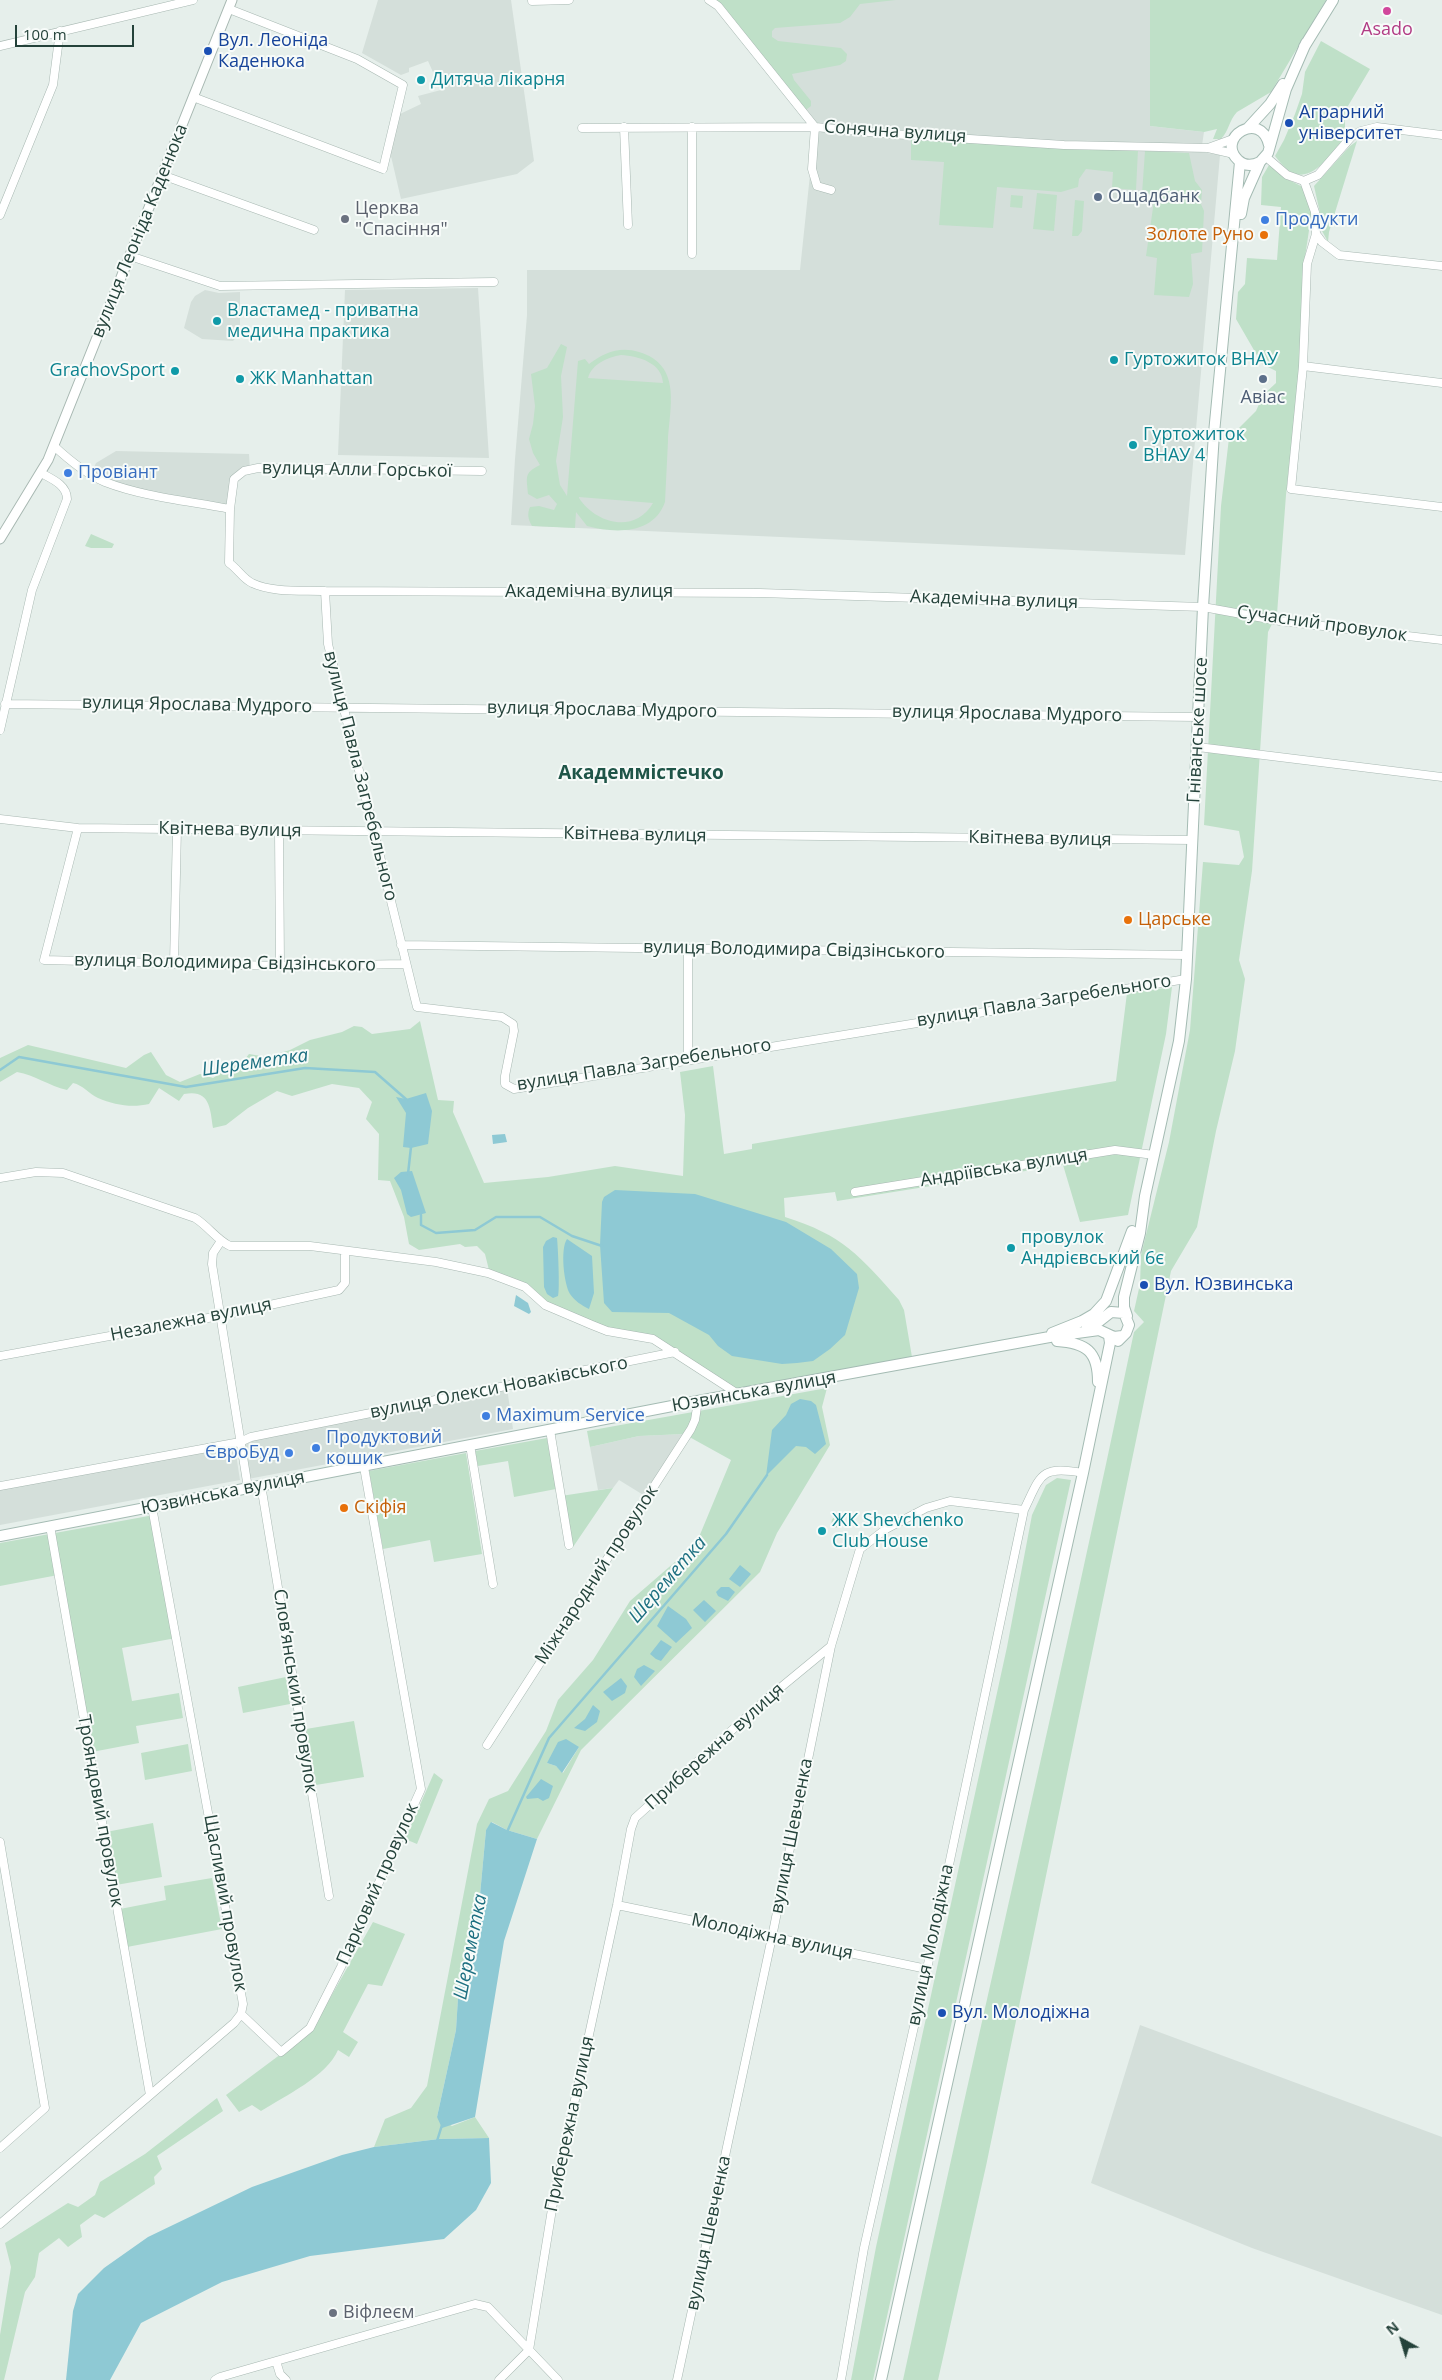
<!DOCTYPE html>
<html>
<head>
<meta charset="utf-8">
<style>
  body { margin:0 }
  #map { position:relative; width:1442px; height:2380px; overflow:hidden; background:#e6efeb; font-family:"Open Sans",sans-serif }
  canvas { display:block }
  .north { position:absolute; left:1377px; top:2315px; width:50px; height:50px; -webkit-text-stroke:4px #f7fbf9; paint-order:stroke; rotate:321deg; font-size:14px; font-weight:700; line-height:20px; text-align:center; color:#24423a }
  .north::after { content:''; display:block; margin:auto; width:18px; height:22px; background:#24423a; clip-path:polygon(50% 0,100% 100%,50% 72%,0 100%) }
  .scale { position:absolute; left:15px; top:25px; width:119px; height:22px; box-sizing:border-box; border:2px solid #24423a; border-top:0; padding-left:6px; font-size:15px; line-height:18px; white-space:nowrap; color:#24423a; -webkit-text-stroke:4px #f7fbf9; paint-order:stroke }
</style>
</head>
<body>
<div id="map">
<canvas width="1442" height="2380"></canvas>
<div class="north">N</div>
<div class="scale">100 m</div>
</div>
<script>
const ctx = document.querySelector('canvas').getContext('2d');
ctx.lineJoin = 'round';
function paint(path, color) { ctx.fillStyle = color; ctx.fill(path, 'evenodd'); }
function trace(path, color, width, dash) { ctx.strokeStyle = color; ctx.lineWidth = width; ctx.lineCap = dash ? 'butt' : 'round'; ctx.setLineDash(dash || []); ctx.stroke(path); }
function write(font, color, halo, rows, align = 'center') {
  ctx.font = font + ' "Open Sans",sans-serif'; ctx.lineWidth = 4; ctx.setLineDash([]); ctx.textBaseline = 'middle'; ctx.strokeStyle = halo; ctx.fillStyle = color; for (const [text, x, y, turn = 0] of rows) {
    ctx.save(); ctx.translate(x, y); ctx.rotate((+turn || 0) * Math.PI / 180); ctx.textAlign = isNaN(turn) ? turn : align; if (halo) ctx.strokeText(text, 0, 0); ctx.fillText(text, 0, 0); ctx.restore();
  }
}
const built = new Path2D(`
  M 378,0 L 511,0 L 534,161 L 517,174 L 401,199 L 390,152 L 400,114 L 421,104 L 418,96 L 441,90 L 428,61 L 409,68 L 409,72 L 401,75 L 362,53 Z
  M 717,0 L 1150,0 L 1150,126 L 1204,132 L 1201,152 L 1220,155 L 1185,555 L 511,525 L 515,459 L 527,315 L 527,270 L 800,270 L 815,127 Z
  M 478,288 L 489,458 L 338,455 L 345,290 Z
  M 205,290 L 219,293 L 240,292 L 240,333 L 233,341 L 202,339 L 184,328 L 191,302 L 195,296 Z
  M 116,451 L 249,454 L 250,469 L 234,479 L 230,509 L 137,492 L 91,474 L 96,463 Z
  M 507,1388 L 513,1429 L 248,1479 L 242,1443 L 252,1439 Z
  M 684,1434 L 645,1496 L 619,1480 L 613,1488 L 598,1490 L 590,1447 L 639,1436 Z
  M 229,1446 L 235,1448 L 240,1480 L 0,1525 L 0,1490 Z
  M 1140,2025 L 1442,2137 L 1442,2315 L 1252,2248 L 1091,2183 Z`);
const green = new Path2D(`
  M 717,0 L 896,0 L 860,4 L 850,17 L 840,23 L 775,28 L 772,31 L 772,37 L 778,41 L 841,48 L 847,54 L 846,61 L 840,65 L 792,74 L 794,80 L 811,101 L 811,106 L 803,112 L 718,6 Z
  M 1150,0 L 1326,0 L 1271,92 L 1237,112 C 1229,120 1229,131 1221,139 L 1213,139 L 1217,129 L 1204,132 L 1150,126 Z
  M 1321,41 L 1370,69 L 1345,111 L 1345,137 C 1333,151 1312,186 1289,171 C 1284,167 1279,161 1275,156 L 1284,140 L 1295,114 L 1302,94 L 1305,72 Z
  M 911,135 L 1138,150 L 1136,190 L 1112,188 L 1113,172 L 1086,169 L 1079,179 L 1078,187 L 1061,192 L 997,187 L 993,228 L 939,225 L 944,162 L 911,160 Z
  M 1357,141 L 1329,232 L 1328,242 L 1321,229 L 1320,213 L 1314,186 L 1350,146 Z
  M 1145,151 L 1189,153 L 1195,181 L 1202,190 L 1201,204 L 1204,211 L 1202,252 L 1191,254 L 1193,284 L 1189,297 L 1154,295 L 1157,258 L 1146,256 L 1155,194 L 1142,194 Z
  M 1269,165 L 1285,178 L 1301,186 L 1308,195 L 1312,210 L 1304,264 L 1300,366 L 1286,495 L 1277,614 L 1268,632 L 1252,871 L 1239,960 L 1245,979 L 1235,1051 L 1216,1131 L 1197,1227 L 1171,1271 L 986,2166 L 938,2380 L 903,2380 C 978,2030 1061,1682 1134,1332 L 1144,1322 L 1134,1311 L 1140,1284 L 1141,1255 L 1169,1142 L 1190,1030 L 1203,862 L 1239,865 L 1244,857 L 1239,831 L 1204,825 L 1221,506 L 1229,438 L 1256,411 L 1263,395 L 1276,383 L 1276,371 L 1262,364 L 1236,319 L 1238,292 L 1245,284 L 1247,258 L 1277,260 L 1281,207 L 1261,205 L 1262,177 Z
  M 1037,193 L 1057,195 L 1054,231 L 1033,229 Z
  M 1011,195 L 1023,196 L 1022,208 L 1010,207 Z
  M 1075,200 L 1084,201 L 1082,231 L 1078,236 L 1072,236 Z
  M 561,344 L 567,347 L 561,376 L 563,417 L 556,461 L 560,485 L 567,496 L 578,361 L 585,359 L 589,364 C 604,353 619,346 639,352 C 682,365 670,406 668,441 C 667,461 666,482 665,502 C 654,534 616,534 587,526 L 576,512 L 575,528 L 532,526 C 528,519 527,514 530,507 L 539,506 L 554,510 L 557,504 L 549,495 L 537,499 L 528,494 C 527,478 523,473 540,465 L 533,453 L 529,439 L 533,424 L 535,406 L 531,374 L 547,368 ZM 621,355 C 639,356 662,363 663,383 L 588,378 C 592,364 608,357 621,355 ZM 579,498 L 579,497 L 653,503 C 635,534 596,524 579,498 Z
  M 91,534 L 114,544 L 112,548 L 91,548 L 85,546 Z
  M 1172,987 L 1166,1034 L 1128,1215 L 1080,1222 L 1063,1165 L 837,1201 L 835,1192 L 784,1198 L 785,1217 C 843,1235 860,1256 899,1300 L 904,1310 L 912,1357 L 738,1393 L 657,1341 L 613,1333 L 549,1308 L 525,1287 L 489,1270 L 485,1254 L 477,1246 L 465,1247 L 460,1244 L 419,1250 L 409,1244 L 404,1217 L 390,1181 L 378,1180 L 379,1134 L 366,1119 L 372,1102 L 359,1088 L 332,1084 L 292,1096 L 277,1091 L 248,1108 L 226,1125 L 213,1128 C 210,1108 210,1089 184,1094 L 179,1101 L 159,1088 L 149,1104 C 132,1108 114,1105 98,1098 C 89,1094 83,1085 73,1083 L 67,1090 C 49,1086 35,1075 17,1072 L 0,1082 L 0,1058 L 28,1045 L 126,1068 L 144,1055 L 151,1052 L 166,1075 L 180,1082 L 200,1074 L 213,1078 L 234,1065 L 241,1064 L 249,1054 L 267,1057 L 290,1050 L 310,1040 L 342,1032 L 354,1026 L 362,1027 L 372,1034 L 410,1029 L 420,1021 L 438,1100 L 454,1101 L 453,1112 L 484,1183 L 548,1177 L 615,1166 L 683,1176 L 685,1115 L 680,1072 L 713,1066 L 724,1154 L 752,1149 L 752,1144 L 1116,1081 L 1127,993 Z
  M 827,1388 L 822,1407 L 830,1445 L 777,1533 L 760,1572 L 581,1750 L 537,1839 L 507,1830 L 492,1822 L 486,1830 L 480,1895 L 459,1982 L 456,2030 L 437,2117 L 452,2126 L 475,2117 L 489,2138 L 439,2139 L 374,2147 L 385,2119 L 411,2108 L 427,2086 L 477,1824 L 489,1799 L 508,1791 L 546,1731 L 558,1700 L 593,1660 L 630,1601 L 691,1548 L 699,1537 L 731,1460 L 684,1434 L 639,1436 L 590,1447 L 587,1431 ZM 579,1747 L 563,1773 L 556,1766 L 547,1763 Z
  M 547,1438 L 556,1489 L 514,1497 L 508,1461 L 478,1466 L 475,1451 Z
  M 466,1453 L 482,1554 L 434,1562 L 430,1540 L 383,1549 L 369,1471 Z
  M 1057,1478 L 1071,1480 L 873,2380 L 851,2380 L 876,2247 L 1007,1647 L 1032,1515 L 1046,1485 Z
  M 613,1488 L 573,1547 L 569,1545 L 561,1496 Z
  M 154,1515 L 176,1638 L 122,1648 L 132,1701 L 179,1693 L 183,1718 L 136,1726 L 139,1743 L 92,1752 L 58,1575 L 0,1586 L 0,1543 Z
  M831.5 1522a5.5 5.5 0 1 1 11 0a5.5 5.5 0 1 1-11 0Z
  M 286,1677 L 290,1704 L 243,1713 L 238,1687 Z
  M 354,1721 L 364,1777 L 316,1785 L 306,1729 Z
  M 188,1744 L 192,1771 L 145,1780 L 141,1753 Z
  M 434,1773 L 443,1780 L 417,1844 L 405,1839 Z
  M 153,1823 L 162,1877 L 116,1885 L 106,1832 Z
  M 212,1878 L 222,1929 L 127,1947 L 120,1909 L 166,1900 L 164,1886 Z
  M 373,1922 L 405,1934 L 382,1986 L 368,1984 L 343,2032 L 358,2042 L 349,2057 L 338,2050 C 327,2076 285,2096 261,2111 L 252,2105 L 239,2112 L 226,2095 L 289,2048 L 316,2023 Z
  M 217,2098 L 223,2111 L 157,2156 L 162,2169 L 154,2177 L 155,2184 L 104,2218 L 95,2214 L 80,2225 L 82,2237 L 68,2247 L 59,2238 L 39,2253 L 35,2277 L 25,2292 L 4,2380 L 0,2380 L 0,2335 L 11,2267 L 5,2243 L 68,2203 L 78,2207 L 95,2195 L 100,2182 L 145,2154 Z`);
const water = new Path2D(`
  M 426,1093 L 432,1111 L 428,1144 L 411,1148 L 403,1147 L 406,1113 L 396,1097 L 406,1099 Z
  M 505,1134 L 507,1142 L 493,1144 L 492,1135 Z
  M 412,1171 L 426,1213 L 411,1217 L 407,1214 L 401,1190 L 394,1178 L 401,1172 Z
  M 615,1190 L 695,1194 L 786,1222 L 831,1249 L 857,1274 L 859,1288 L 845,1335 L 830,1349 L 813,1361 L 797,1363 L 782,1364 L 732,1356 L 718,1346 L 709,1335 L 669,1313 L 612,1312 L 604,1303 L 600,1245 L 602,1202 L 604,1197 Z
  M 553,1237 L 557,1238 C 558,1247 560,1290 558,1296 L 553,1298 L 547,1294 L 544,1287 L 543,1247 L 546,1241 Z
  M 567,1239 L 592,1256 L 594,1293 L 589,1309 C 581,1305 575,1301 570,1294 C 564,1284 560,1249 567,1239 Z
  M 516,1295 L 528,1303 L 531,1312 L 529,1314 L 514,1306 Z
  M 800,1399 L 811,1401 L 816,1405 L 826,1444 L 815,1454 L 806,1447 L 796,1446 L 766,1476 L 772,1430 L 786,1415 L 791,1404 Z
  M 740,1565 L 751,1574 L 740,1587 L 729,1579 Z
  M 721,1587 L 729,1587 L 735,1592 L 728,1601 L 718,1596 L 716,1592 Z
  M 704,1600 L 716,1611 L 705,1622 L 693,1610 Z
  M 668,1606 L 686,1619 L 692,1628 L 676,1643 L 657,1626 Z
  M 661,1640 L 672,1647 L 661,1661 L 656,1659 L 650,1654 Z
  M 644,1665 L 655,1671 L 641,1686 L 634,1677 L 637,1669 Z
  M 621,1678 L 627,1686 L 625,1693 L 612,1701 L 603,1692 Z
  M 593,1705 L 600,1711 L 597,1722 L 585,1731 L 574,1728 L 585,1719 Z
  M 566,1739 L 579,1747 L 562,1773 L 556,1766 L 547,1763 L 558,1742 Z
  M 541,1779 L 553,1786 L 549,1798 L 543,1801 L 538,1798 L 527,1799 L 526,1797 Z
  M 491,1822 L 507,1830 L 537,1839 L 504,1941 L 475,2117 L 442,2128 L 437,2117 L 456,2030 L 459,1982 L 480,1895 L 486,1830 Z
  M 489,2138 L 491,2183 L 476,2210 L 444,2239 L 310,2256 L 222,2282 L 141,2323 L 110,2380 L 66,2380 L 73,2311 L 78,2294 L 104,2268 L 148,2237 L 252,2187 L 342,2155 L 374,2147 L 439,2139 Z`);
const stream = new Path2D(`
  M 0,1070 L 19,1057 L 186,1087 L 305,1068 L 375,1072 L 407,1100
  M 408,1174 L 411,1147
  M 421,1215 L 421,1225 L 436,1233 L 475,1230 L 496,1217 L 540,1217 L 572,1236 L 602,1246
  M 507,1832 L 549,1738 L 726,1534 L 767,1475
  M 437,2141 L 442,2125`);
const minor = new Path2D(`
  M 709,0 L 718,6 L 815,127 L 812,169 L 817,186 L 831,190
  M 532,1 L 569,0
  M 0,46 L 193,0
  M 193,97 L 383,169 L 403,85 L 357,59 L 229,9
  M 624,127 L 628,225
  M 692,127 L 692,254
  M 582,128 L 815,127 L 891,134 L 1064,145 L 1208,148 L 1234,154
  M 1208,148 L 1233,139
  M 1266,157 L 1287,175 L 1304,181 L 1315,212 L 1316,234 L 1307,264 L 1303,366 L 1291,489 L 1442,507
  M 162,175 L 314,230
  M 1304,181 L 1318,175 L 1352,136 L 1361,131 L 1377,127 L 1442,135
  M 0,215 L 53,85 L 60,31
  M 1316,234 L 1322,242 L 1339,255 L 1442,266
  M 130,256 L 220,286 L 494,282
  M 1303,366 L 1442,383
  M 54,446 C 69,460 86,474 105,482 C 144,497 189,501 230,509 L 229,563 C 237,568 243,579 252,583 C 273,593 302,590 325,591 L 760,593 L 1203,607 L 1280,621 L 1442,640
  M 230,509 L 234,479 L 244,471 L 258,468 L 482,471
  M 325,591 L 328,644 L 417,1007 L 502,1017 L 513,1024 L 514,1031 L 505,1076 L 505,1084 L 514,1089 L 1186,979
  M 5,704 L 1198,717
  M 0,730 L 32,590 L 67,499 C 67,485 52,479 41,473
  M 1198,747 L 1442,777
  M 0,819 L 78,828 L 1192,840
  M 78,828 L 44,960 L 280,966 L 406,964
  M 279,831 L 280,966
  M 401,945 L 1187,955
  M 688,949 L 688,1059
  M 174,964 L 177,828
  M 0,1178 L 36,1172 L 63,1173 L 195,1218 C 208,1226 217,1240 230,1246 L 310,1246 L 436,1262 L 488,1273 L 525,1287 L 545,1305 L 592,1325 L 607,1331 L 653,1339 L 738,1394
  M 855,1192 L 1115,1150 L 1154,1155
  M 221,1241 L 213,1253 L 212,1264 L 248,1488
  M 0,1356 L 219,1316 L 339,1290 L 345,1283 L 345,1251
  M 550,1430 L 569,1545
  M 470,1445 L 493,1584
  M 261,1485 L 329,1896
  M 0,1486 L 240,1442 L 251,1437 L 675,1352
  M 50,1526 L 150,2095
  M 487,1745 L 691,1429 L 695,1420 L 698,1401
  M 0,1842 L 45,2108 L 0,2148
  M 617,1905 L 927,1969
  M 241,2014 L 281,2052 L 310,2028 L 341,1967 L 421,1789 L 364,1467
  M 0,2224 L 234,2023 L 241,2014 L 243,2004 L 152,1507
  M 529,2350 L 554,2197 L 617,1905 L 631,1829 L 635,1818 L 763,1702 L 831,1646
  M 276,2361 L 280,2374 L 286,2380
  M 215,2380 L 220,2377 L 475,2304 L 488,2307 L 558,2380
  M 499,2380 L 529,2350
  M 677,2380 L 772,1937 L 831,1646 L 860,1549 L 886,1529 L 926,1508 L 950,1501 L 1024,1510 C 1041,1475 1040,1465 1083,1473
  M 841,2380 L 864,2248 L 927,1969 L 1024,1510`);
const tertiary = new Path2D(`
  M 0,539 L 48,460 L 232,0`);
const secondary = new Path2D(`
  M 1304,47 L 1333,0
  M 1248,128 L 1270,104 L 1283,84
  M 1260,162 C 1252,166 1244,166 1238,160 C 1215,138 1261,109 1269,145
  M 1241,214 L 1244,198 L 1260,162 L 1268,153 L 1286,89 L 1306,43
  M 1127,1316 L 1124,1307 L 1124,1297 L 1140,1233 L 1145,1196 L 1179,1041 L 1186,979 L 1203,607 L 1214,433 L 1240,162
  M 1087,1327 L 1097,1323 L 1111,1312 L 1124,1313 L 1129,1325 L 1126,1333 L 1118,1341
  M 1052,1333 L 1082,1321 L 1094,1314 L 1106,1301 L 1132,1231
  M 1057,1341 C 1086,1343 1098,1351 1098,1382
  M 0,1536 L 698,1401 L 1055,1336 L 1099,1330 L 1114,1337 L 1122,1336
  M 881,2380 L 1083,1473 L 1110,1343 L 1109,1336`);
const markers = [
  [1387,11,5,"#d1479c"],
  [208,51,5,"#1a4fb4"],
  [421,80,5,"#0f9aa8"],
  [1289,123,5,"#1a4fb4"],
  [1098,197,5,"#5c6f8a"],
  [345,219,5,"#6b7280"],
  [1265,220,5,"#3f7fe0"],
  [1264,235,5,"#e8710a"],
  [217,321,5,"#0f9aa8"],
  [1114,360,5,"#0f9aa8"],
  [175,371,5,"#0f9aa8"],
  [240,379,5,"#0f9aa8"],
  [1263,379,5,"#5c6f8a"],
  [1133,445,5,"#0f9aa8"],
  [68,473,5,"#3f7fe0"],
  [1128,920,5,"#e8710a"],
  [1011,1248,5,"#0f9aa8"],
  [1144,1285,5,"#1a4fb4"],
  [486,1416,5,"#3f7fe0"],
  [316,1448,5,"#3f7fe0"],
  [289,1453,5,"#3f7fe0"],
  [344,1508,5,"#e8710a"],
  [822,1531,5,"#0f9aa8"],
  [942,2013,5,"#1a4fb4"],
  [333,2313,5,"#6b7280"]
];
const hotelNames = [
  ["Asado",1387,30]
];
const transitNames = [
  ["Вул. Леоніда",218,41],
  ["Каденюка",218,62],
  ["Аграрний",1299,113],
  ["університет",1299,134],
  ["Вул. Юзвинська",1154,1285],
  ["Вул. Молодіжна",952,2013]
];
const cultureNames = [
  ["Дитяча лікарня",431,80],
  ["Властамед - приватна",227,311],
  ["медична практика",227,332],
  ["Гуртожиток ВНАУ",1124,360],
  ["GrachovSport",165,371,"right"],
  ["ЖК Manhattan",250,379],
  ["Гуртожиток",1143,435],
  ["ВНАУ 4",1143,456],
  ["провулок",1021,1238],
  ["Андрієвський 6є",1021,1259],
  ["ЖК Shevchenko",832,1521],
  ["Club House",832,1542]
];
const streetNames = [
  ["Сонячна вулиця",895,132,4],
  ["вулиця Леоніда Каденюка",140,231,-68],
  ["вулиця Алли Горської",357,470,1],
  ["Академічна вулиця",589,592],
  ["Академічна вулиця",994,600,2],
  ["Сучасний провулок",1322,624,8],
  ["вулиця Ярослава Мудрого",197,705,1],
  ["вулиця Ярослава Мудрого",602,710,1],
  ["вулиця Ярослава Мудрого",1007,714,1],
  ["Гніванське шосе",1198,730,-87],
  ["вулиця Павла Загребельного",360,776,76],
  ["Квітнева вулиця",230,830,1],
  ["Квітнева вулиця",635,835,1],
  ["Квітнева вулиця",1040,839,1],
  ["вулиця Володимира Свідзінського",794,950,1],
  ["вулиця Володимира Свідзінського",225,963,1],
  ["вулиця Павла Загребельного",1044,1001,-9],
  ["вулиця Павла Загребельного",644,1065,-9],
  ["Андріївська вулиця",1004,1168,-9],
  ["Незалежна вулиця",191,1320,-11],
  ["вулиця Олекси Новаківського",499,1388,-11],
  ["Юзвинська вулиця",754,1392,-10],
  ["Юзвинська вулиця",223,1493,-11],
  ["Міжнародний провулок",597,1575,-57],
  ["Словʼянський провулок",295,1691,81],
  ["Прибережна вулиця",715,1747,-42],
  ["Трояндовий провулок",100,1811,80],
  ["вулиця Шевченка",792,1836,-79],
  ["Парковий провулок",378,1884,-66],
  ["Щасливий провулок",225,1903,80],
  ["Молодіжна вулиця",772,1937,12],
  ["вулиця Молодіжна",931,1945,-78],
  ["Прибережна вулиця",570,2124,-78],
  ["вулиця Шевченка",709,2233,-78]
];
const serviceNames = [
  ["Ощадбанк",1108,197],
  ["Авіас",1263,398,"center"]
];
const worshipNames = [
  ["Церква",355,209],
  ["\"Спасіння\"",355,230],
  ["Віфлеєм",343,2313]
];
const shopNames = [
  ["Продукти",1275,220],
  ["Провіант",78,473],
  ["Maximum Service",496,1416],
  ["Продуктовий",326,1438],
  ["кошик",326,1459],
  ["ЄвроБуд",279,1453,"right"]
];
const foodNames = [
  ["Золоте Руно",1254,235,"right"],
  ["Царське",1138,920],
  ["Скіфія",354,1508]
];
const neighbourhoodNames = [
  ["Академмістечко",641,774]
];
const waterNames = [
  ["Шереметка",255,1063,-8],
  ["Шереметка",668,1580,-49],
  ["Шереметка",471,1947,-79]
];
paint(built, '#d4dfda');
paint(green, '#bfe0c8');
paint(water, '#8ec9d4');
trace(stream, '#8ec9d4', 2.5);
trace(minor, '#a8b8b2', 9);
trace(tertiary, '#a8b8b2', 11);
trace(secondary, '#a4bbb3', 12);
trace(minor, '#fff', 8);
trace(tertiary, '#fff', 9);
trace(secondary, '#fff', 10);
for (const [x, y, r, color] of markers) { const dot = new Path2D(); dot.arc(x, y, r, 0, 2 * Math.PI); ctx.fillStyle = color; ctx.fill(dot); trace(dot, '#f7fbf9', 2); }
write('18px', '#b23c85', '#f7fbf9', hotelNames);
write('18px', '#164399', '#f7fbf9', transitNames, 'left');
write('18px', '#0d838f', '#f7fbf9', cultureNames, 'left');
write('18px', '#24423a', '#f7fbf9', streetNames);
write('18px', '#4e5e75', '#f7fbf9', serviceNames, 'left');
write('18px', '#5b616d', '#f7fbf9', worshipNames, 'left');
write('18px', '#366cbe', '#f7fbf9', shopNames, 'left');
write('18px', '#c56008', '#f7fbf9', foodNames, 'left');
write('bold 19px', '#1f5548', '#f7fbf9', neighbourhoodNames);
write('italic 19px', '#1c6f80', '#f7fbf9', waterNames);
</script>
</body>
</html>
